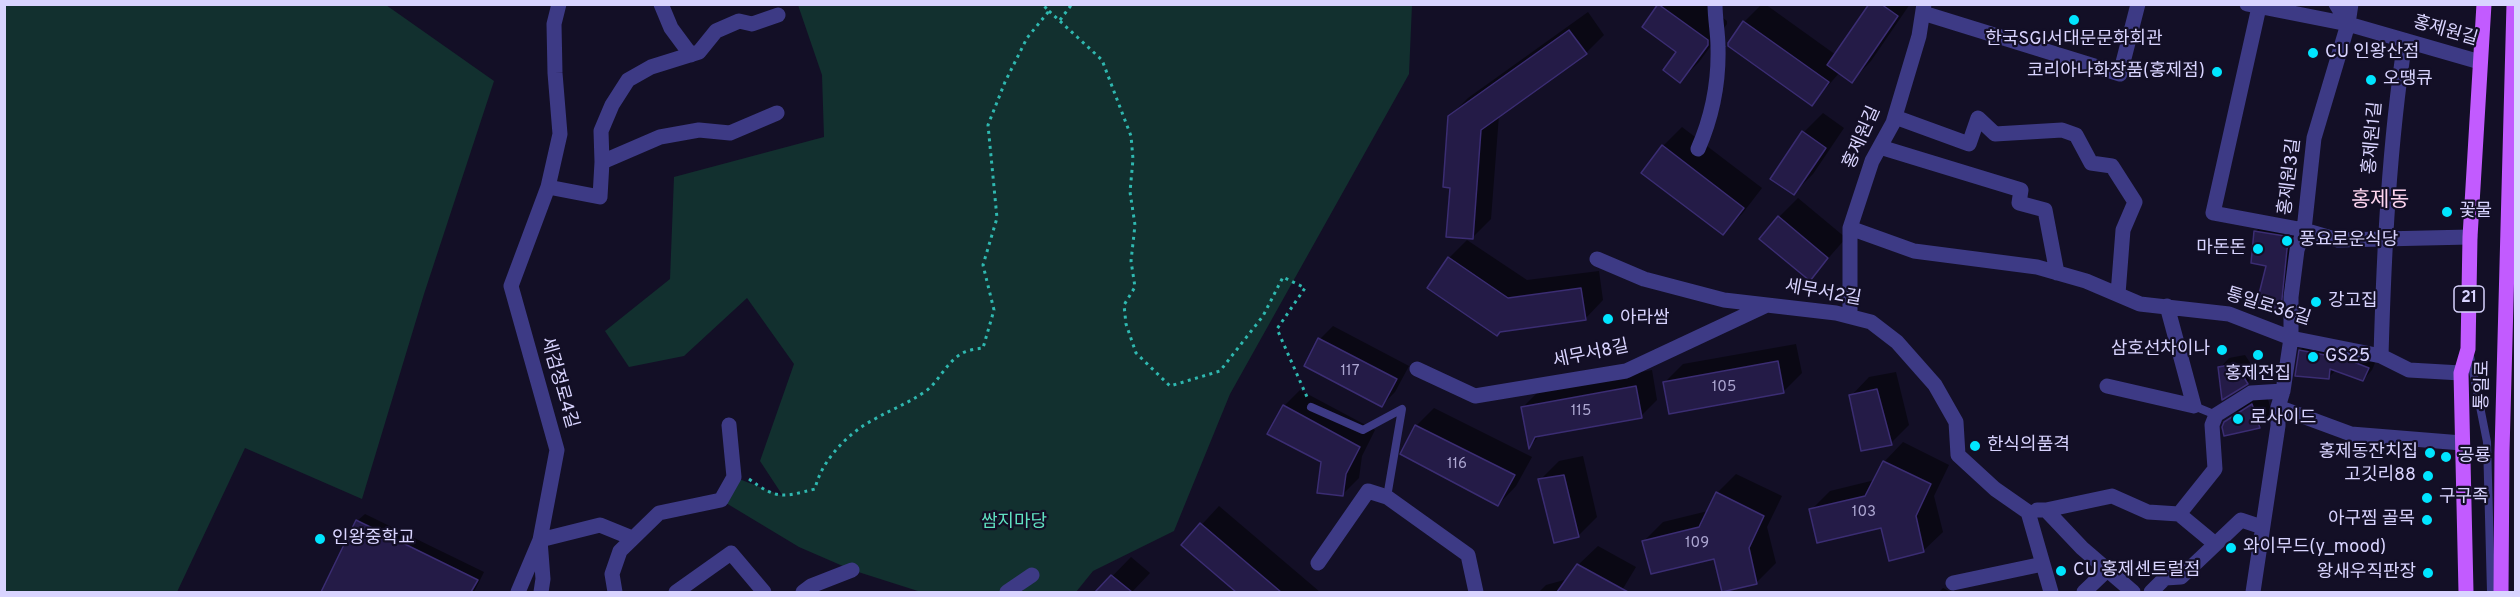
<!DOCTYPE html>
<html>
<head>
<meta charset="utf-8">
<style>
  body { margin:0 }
  #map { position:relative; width:2520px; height:597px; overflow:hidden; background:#130f26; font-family:Overpass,sans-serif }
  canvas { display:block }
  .frame { position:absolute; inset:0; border:6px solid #d9d4ff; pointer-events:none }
</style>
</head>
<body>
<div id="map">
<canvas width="2520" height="597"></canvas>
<div class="frame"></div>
</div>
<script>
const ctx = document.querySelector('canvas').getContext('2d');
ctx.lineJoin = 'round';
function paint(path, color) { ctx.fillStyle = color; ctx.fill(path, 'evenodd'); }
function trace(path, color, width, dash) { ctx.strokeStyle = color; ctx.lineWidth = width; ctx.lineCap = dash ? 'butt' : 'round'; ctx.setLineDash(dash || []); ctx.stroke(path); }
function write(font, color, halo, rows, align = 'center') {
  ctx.font = font + ' Overpass,"Noto Sans KR",sans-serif'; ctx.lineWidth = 4.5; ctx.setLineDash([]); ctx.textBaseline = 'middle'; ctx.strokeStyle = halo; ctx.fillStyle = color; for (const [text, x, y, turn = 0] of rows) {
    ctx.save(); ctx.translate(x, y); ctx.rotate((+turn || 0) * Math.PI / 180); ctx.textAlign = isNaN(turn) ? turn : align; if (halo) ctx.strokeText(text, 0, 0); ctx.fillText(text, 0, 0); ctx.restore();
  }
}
const green = new Path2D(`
  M 4,5 L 386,5 L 494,81 L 424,294 L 362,499 L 245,448 L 177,592 L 5,592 Z
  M 798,5 L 1412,5 L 1409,74 L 1230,394 L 1174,531 L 1093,571 L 1076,592 L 1022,592 L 1031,577 L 1007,592 L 921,592 L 852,570 L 799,547 L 721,500 L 734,477 L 783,496 L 760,461 L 794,364 L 747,298 L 684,356 L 629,367 L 605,331 L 670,279 L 674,177 L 824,137 L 822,75 Z`);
const shadow = new Path2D(`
  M 1660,4 L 1705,4 L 1727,21 L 1727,24 L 1699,62 L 1680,81 L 1678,51 L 1644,26 Z
  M 1762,4 L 1765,4 L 1836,55 L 1871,4 L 1910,4 L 1871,61 L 1852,81 L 1840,72 L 1812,104 L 1744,22 Z
  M 1588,12 L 1604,35 L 1586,53 L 1499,115 L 1491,219 L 1473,237 L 1451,186 L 1449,117 L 1468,98 Z
  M 1823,113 L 1844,128 L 1813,174 L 1794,193 L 1772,178 L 1804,132 Z
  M 1682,127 L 1762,188 L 1742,214 L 1723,233 L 1663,146 Z
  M 1798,198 L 1846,238 L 1810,279 L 1779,217 Z
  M 2263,224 L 2297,230 L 2288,300 L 2281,307 L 2256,231 Z
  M 1467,240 L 1527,280 L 1599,271 L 1603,300 L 1585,319 L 1501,330 L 1449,258 Z
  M 1333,326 L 1409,366 L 1395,392 L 1382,405 L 1320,339 Z
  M 2310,341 L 2377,358 L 2372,370 L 2363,380 L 2337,369 L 2329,377 L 2300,350 Z
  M 1796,344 L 1802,373 L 1783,392 L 1665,382 L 1683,364 Z
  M 2245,355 L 2257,373 L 2247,383 L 2223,397 L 2220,368 L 2229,358 Z
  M 1652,370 L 1657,400 L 1641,416 L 1541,434 L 1530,446 L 1523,407 L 1539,391 Z
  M 1896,372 L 1909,425 L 1891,443 L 1851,396 L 1869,377 Z
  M 1300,390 L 1375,430 L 1362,456 L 1359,478 L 1342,495 L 1284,406 Z
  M 2266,392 L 2272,414 L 2259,427 L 2225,422 L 2239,409 Z
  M 1434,408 L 1532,457 L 1516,486 L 1498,505 L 1416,426 Z
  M 1903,442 L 1949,465 L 1934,496 L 1943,532 L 1923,551 L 1882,526 L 1811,510 L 1830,491 L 1875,480 L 1884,462 Z
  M 1583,456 L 1597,517 L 1578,536 L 1540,480 L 1559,461 Z
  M 1736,474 L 1782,496 L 1767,527 L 1776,563 L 1757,582 L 1716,557 L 1644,541 L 1663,522 L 1708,511 L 1717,493 Z
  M 1219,506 L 1320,592 L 1239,592 L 1183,545 Z
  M 365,514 L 484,572 L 474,592 L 323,592 L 357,521 Z
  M 1598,546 L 1636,567 L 1621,592 L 1539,592 L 1546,585 L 1568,579 L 1578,565 Z
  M 1131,557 L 1150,573 L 1132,592 L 1097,592 Z
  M 1943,588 L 1951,592 L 1939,592 Z`);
const building = new Path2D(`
  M 1658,4 L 1708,40 L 1708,45 L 1680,83 L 1663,70 L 1676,52 L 1642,27 Z
  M 1869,4 L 1881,4 L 1898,16 L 1852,83 L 1827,65 Z
  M 1743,21 L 1829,82 L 1812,106 L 1728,46 L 1728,43 Z
  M 1569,30 L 1587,54 L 1481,130 L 1473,239 L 1446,237 L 1450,188 L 1443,187 L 1448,116 Z
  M 1802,131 L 1826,148 L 1794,195 L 1770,179 Z
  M 1662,145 L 1744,208 L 1723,235 L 1641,173 Z
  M 1778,216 L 1828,258 L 1810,281 L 1759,239 Z
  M 2254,231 L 2291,237 L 2287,249 L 2281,309 L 2256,306 L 2266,266 L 2251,263 Z
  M 1448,257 L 1508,298 L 1581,288 L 1586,320 L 1500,332 L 1497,336 L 1427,288 Z
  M 1318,338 L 1397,379 L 1382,407 L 1304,366 Z
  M 2299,350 L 2346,359 L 2369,368 L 2363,381 L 2330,369 L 2329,379 L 2295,376 Z
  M 1778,361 L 1784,393 L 1669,414 L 1663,382 Z
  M 2236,364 L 2248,384 L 2222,400 L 2218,367 Z
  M 1636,386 L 1642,418 L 1535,437 L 1529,449 L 1521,407 Z
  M 1877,389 L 1892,445 L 1861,451 L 1849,395 Z
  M 2252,404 L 2260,428 L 2224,436 L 2222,427 L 2224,422 Z
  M 1283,405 L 1360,447 L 1346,474 L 1343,496 L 1317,493 L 1321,462 L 1267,434 Z
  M 1415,425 L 1515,475 L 1498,506 L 1400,454 Z
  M 1883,461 L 1931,484 L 1916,516 L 1924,552 L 1889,561 L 1881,528 L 1817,543 L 1809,509 L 1865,496 Z
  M 1564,475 L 1579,537 L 1554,543 L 1538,479 Z
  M 1716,492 L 1764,516 L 1749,548 L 1757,584 L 1722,592 L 1714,559 L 1651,574 L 1642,541 L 1699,527 Z
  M 356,520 L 478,580 L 471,592 L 321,592 Z
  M 1200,523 L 1281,592 L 1236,592 L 1181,545 Z
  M 1577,564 L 1628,592 L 1557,592 Z
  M 1111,575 L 1132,592 L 1095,592 Z`);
const path = new Path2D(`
  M 1049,11 L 1102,60 L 1131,136 L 1133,159 L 1130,192 L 1135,225 L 1131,261 L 1135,287 L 1124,305 L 1126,324 L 1136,353 L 1170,386 L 1220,371 L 1263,316 L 1283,277 L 1305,288 L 1277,329 L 1307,397
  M 1060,20 L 1072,4
  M 749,479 C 777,500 783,497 815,489 C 821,461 848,433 873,420 C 892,409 907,404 926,391 C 939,381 946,363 961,354 C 967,350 976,349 983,348 L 994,310 L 983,265 L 997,218 L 988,125 L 1005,82 L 1027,38 L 1049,11 L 1042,4`);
const lane = new Path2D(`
  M 2470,356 L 2487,442 L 2491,592
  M 2194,406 L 2216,415
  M 1311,407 L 1363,430 L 1402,409 L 1387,497`);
const street = new Path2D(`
  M 661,4 L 671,28 L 691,55
  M 2247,4 L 2348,24 L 2480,62
  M 2336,4 L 2348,24
  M 2259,7 L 2213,213 L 2304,230 L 2338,240 L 2470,237
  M 1923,13 L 2120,74 L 2138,4
  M 1895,117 L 1969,144 L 1978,118 L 1995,134 L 2062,130 L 2076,135 L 2091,163 L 2112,166 L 2135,202 L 2123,230 L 2118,294
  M 1880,147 L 2021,190 L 2019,203 L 2045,210 L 2057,273
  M 1698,149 C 1712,117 1719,83 1718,47 C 1718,33 1715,19 1715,4
  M 602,162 L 601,131 L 612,105 L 628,80 L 651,67 L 699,52 L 716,31 L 739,21 L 752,24 L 778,15
  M 548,187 L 600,197 L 602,162 L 660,137 L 699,130 L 730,133 L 777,113
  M 1850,228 L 1914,251 L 2037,267 L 2086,281 L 2140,304 L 2229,314 L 2291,338 L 2381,356 L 2409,370 L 2461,373
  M 1597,259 L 1644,279 L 1724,300 L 1836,313 L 1871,322 L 1897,342 L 1935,385 L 1956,422 L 1958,455 L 1995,489 L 2028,512 L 2051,592
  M 1850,316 L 1850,228 L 1872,161 L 1893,123 L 1919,36 L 1924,4
  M 2381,356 C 2384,251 2389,146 2405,41
  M 1417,369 L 1475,396 L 1626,371 L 1767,305
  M 2107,386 L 2194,406 L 2167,306
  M 2278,407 L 2351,434 L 2462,443
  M 2037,510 L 2046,510 L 2082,548 L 2133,592
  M 2046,510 L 2112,496 L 2148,512 L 2179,514 L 2215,469 L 2212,425 L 2216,415 L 2251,393 L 2283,391
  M 2179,514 L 2214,543
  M 1318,563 L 1368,491 L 1387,497 L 1468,555 L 1476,592
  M 1953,583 L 2043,564
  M 518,592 L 540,540 L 557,450 L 511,286 L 548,187 L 560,134 L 555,73 L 554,24 L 559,4
  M 541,592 L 543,579 L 540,540 L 600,525 L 632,538
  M 615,592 L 612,574 L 620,551 L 659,513 L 721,500 L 734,477 L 729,425
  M 676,592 L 731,553 L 764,592
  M 803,592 L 811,586 L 852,570
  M 1007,592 L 1032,575
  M 2084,592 L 2107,570
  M 2151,592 L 2165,578 L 2181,577 L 2241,520 L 2262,527
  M 2253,592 L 2278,426 L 2278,407 L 2283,391 L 2291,338 L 2291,297 L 2297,250 L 2304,230 L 2314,138 L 2348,24 L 2351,4`);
const primary = new Path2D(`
  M 2466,592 L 2461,373 L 2468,349 L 2470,237 L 2484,4
  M 2501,592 L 2502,452 L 2514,4`);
const markers = [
  [2074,20,6,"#00e5ff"],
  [2313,53,6,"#00e5ff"],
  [2217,72,6,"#00e5ff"],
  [2371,80,6,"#00e5ff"],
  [2447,212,6,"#00e5ff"],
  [2287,241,6,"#00e5ff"],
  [2258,249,6,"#00e5ff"],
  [2316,302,6,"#00e5ff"],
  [1608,319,6,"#00e5ff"],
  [2222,350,6,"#00e5ff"],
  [2258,355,6,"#00e5ff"],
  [2313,357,6,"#00e5ff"],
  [2238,419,6,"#00e5ff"],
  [1975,446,6,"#00e5ff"],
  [2430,453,6,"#00e5ff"],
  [2446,457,6,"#00e5ff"],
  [2428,476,6,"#00e5ff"],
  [2427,498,6,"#00e5ff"],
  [2427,520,6,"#00e5ff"],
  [320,539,6,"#00e5ff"],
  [2231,548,6,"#00e5ff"],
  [2061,571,6,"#00e5ff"],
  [2428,573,6,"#00e5ff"]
];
const numberNames = [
  ["117",1350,372],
  ["105",1724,388],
  ["115",1581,412],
  ["116",1457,465],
  ["103",1864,513],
  ["109",1697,544]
];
const shields = [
  [2469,299,30]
];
const shieldNames = [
  ["21",2469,299]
];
const streetNames = [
  ["홍제원길",2445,32,16],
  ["홍제원길",1863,138,-66],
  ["홍제원1길",2374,138,-85],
  ["홍제원3길",2291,177,-83],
  ["세무서2길",1823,294,10],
  ["통일로36길",2268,308,17],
  ["세무서8길",1591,355,-12],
  ["세검정로4길",558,383,74],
  ["통일로",2484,385,-89]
];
const poiNames = [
  ["한국SGI서대문문화회관",2074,40,"center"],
  ["CU 인왕산점",2325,53],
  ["코리아나화장품(홍제점)",2205,72,"right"],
  ["오땡큐",2383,80],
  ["꽃물",2459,212],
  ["풍요로운식당",2299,241],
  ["마돈돈",2246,249,"right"],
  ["강고집",2328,302],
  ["아라쌈",1620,319],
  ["삼호선차이나",2210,350,"right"],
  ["GS25",2325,357],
  ["홍제전집",2258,375,"center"],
  ["로사이드",2250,419],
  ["한식의품격",1987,446],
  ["홍제동잔치집",2418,453,"right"],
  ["공룡",2458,457],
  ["고깃리88",2416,476,"right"],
  ["구구족",2439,498],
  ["아구찜 골목",2415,520,"right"],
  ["인왕중학교",332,539],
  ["와이무드(y_mood)",2243,548],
  ["CU 홍제센트럴점",2073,571],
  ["왕새우직판장",2416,573,"right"]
];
const parkNames = [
  ["쌈지마당",1014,523]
];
const quarterNames = [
  ["홍제동",2380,202]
];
paint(green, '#12302f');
paint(shadow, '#0007');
paint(building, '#241b47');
trace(building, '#3b2d73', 1.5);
trace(path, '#2fb8b0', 3, [3, 4.5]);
trace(lane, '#3d3a85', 8);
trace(street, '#3d3a85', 15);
trace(primary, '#c25bff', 15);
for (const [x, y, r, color] of markers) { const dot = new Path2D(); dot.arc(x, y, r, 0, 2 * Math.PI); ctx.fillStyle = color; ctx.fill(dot); trace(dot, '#130f26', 2); }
write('15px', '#aca6d1', null, numberNames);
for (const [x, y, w] of shields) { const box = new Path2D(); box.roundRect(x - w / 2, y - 13, w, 26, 4.5); ctx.fillStyle = '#130f26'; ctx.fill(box); trace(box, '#d9d4ff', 1.5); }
write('bold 16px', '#d9d4ff', null, shieldNames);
write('18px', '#d9d4ff', '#130f26', streetNames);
write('18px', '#d9d4ff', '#130f26', poiNames, 'left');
write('18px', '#5fe0c0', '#130f26', parkNames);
write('21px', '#ffd6f0', '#130f26', quarterNames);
</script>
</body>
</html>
